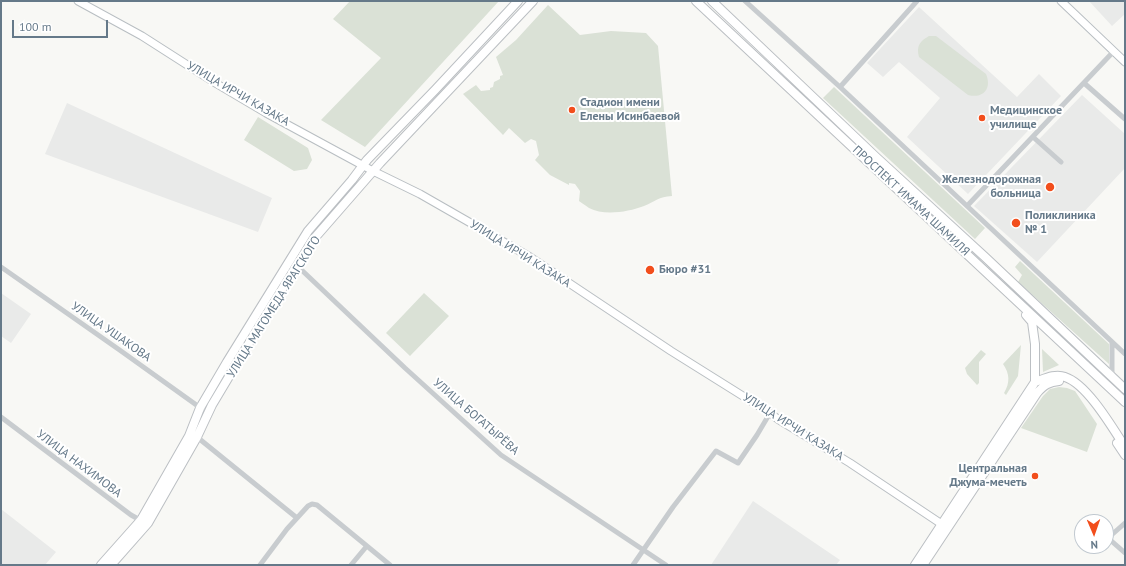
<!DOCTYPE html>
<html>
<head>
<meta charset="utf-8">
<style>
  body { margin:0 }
  #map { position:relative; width:1126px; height:566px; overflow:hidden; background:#f8f8f5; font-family:"PT Sans",sans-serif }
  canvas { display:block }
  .frame { position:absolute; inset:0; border:2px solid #657989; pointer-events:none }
  .north { position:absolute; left:1074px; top:514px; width:40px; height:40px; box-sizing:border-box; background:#fff; border:1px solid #c1c9d0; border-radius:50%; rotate:178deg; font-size:11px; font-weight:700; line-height:16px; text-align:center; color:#657989 }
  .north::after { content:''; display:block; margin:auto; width:14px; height:18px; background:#f24e1c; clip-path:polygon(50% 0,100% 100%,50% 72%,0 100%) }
  .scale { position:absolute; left:12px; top:20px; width:96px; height:18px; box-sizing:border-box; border:2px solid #657989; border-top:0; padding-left:5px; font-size:12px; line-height:14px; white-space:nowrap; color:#657989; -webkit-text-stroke:3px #fff; paint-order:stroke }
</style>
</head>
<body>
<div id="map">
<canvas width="1126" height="566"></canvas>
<div class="frame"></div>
<div class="north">N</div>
<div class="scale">100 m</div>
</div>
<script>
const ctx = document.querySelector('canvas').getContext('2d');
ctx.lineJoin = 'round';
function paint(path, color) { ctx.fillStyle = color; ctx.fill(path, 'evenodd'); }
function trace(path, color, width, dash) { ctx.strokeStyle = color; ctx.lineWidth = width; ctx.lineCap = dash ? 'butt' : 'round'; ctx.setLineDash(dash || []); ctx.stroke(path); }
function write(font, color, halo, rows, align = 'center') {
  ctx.font = font + ' "PT Sans",sans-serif'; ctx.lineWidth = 4; ctx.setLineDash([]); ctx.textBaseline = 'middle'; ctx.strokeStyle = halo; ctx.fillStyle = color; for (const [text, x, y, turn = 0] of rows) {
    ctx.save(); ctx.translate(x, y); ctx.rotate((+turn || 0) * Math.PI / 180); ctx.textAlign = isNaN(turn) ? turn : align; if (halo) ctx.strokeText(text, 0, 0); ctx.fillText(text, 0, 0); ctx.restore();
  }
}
const built = new Path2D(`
  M 1089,1 L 1125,1 L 1125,14 L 1112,26 Z
  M 919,7 L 1017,97 L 1039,74 L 1061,96 L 968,194 L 907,137 L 940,98 L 899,62 L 883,77 L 867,63 Z
  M 1082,95 L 1125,134 L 1125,168 L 1037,262 L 974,206 Z
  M 67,103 L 272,198 L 258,232 L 45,154 Z
  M 1,293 L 31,314 L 11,343 L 1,336 Z
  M 753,501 L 840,560 L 836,565 L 711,565 Z
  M 1,509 L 56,552 L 45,565 L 1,565 Z`);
const green = new Path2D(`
  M 350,1 L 499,1 L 365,147 L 321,120 L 381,58 L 333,19 Z
  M 548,5 L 580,35 L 611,31 L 646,33 L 658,46 L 672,196 C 658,197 656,201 644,206 C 628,212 604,216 589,208 C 586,206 582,203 579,201 L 580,191 L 575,184 L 569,183 L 569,185 L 550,175 L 535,160 L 539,155 L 536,141 L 531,139 L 525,143 L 509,128 L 503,135 L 463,94 L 476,85 L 481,91 L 490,90 L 490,88 L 493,87 L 494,82 L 500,79 L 500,76 L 503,75 L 496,57 L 516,40 Z
  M 929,36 L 936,36 L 986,74 C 992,88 984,99 968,95 L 919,57 C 916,46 920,41 929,36 Z
  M 834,87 L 985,228 L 975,239 L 823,98 Z
  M 258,117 L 308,148 L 312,160 L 307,169 L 294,171 L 244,140 Z
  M 1020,261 L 1109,344 L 1109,364 L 1018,282 L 1022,275 L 1015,267 Z
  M 424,293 L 449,316 L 410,356 L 386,333 Z
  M 1021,345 L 1018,376 L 1006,395 L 1004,393 C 1010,383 1010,374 1003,364 Z
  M 1042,349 L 1059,365 L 1043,372 Z
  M 981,350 L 986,354 L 979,362 L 979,383 L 977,385 L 967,374 L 965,368 Z
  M 1059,387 L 1067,388 L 1075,391 L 1097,424 L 1087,452 L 1021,428 L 1043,396 L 1050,389 Z`);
const minor = new Path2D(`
  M 745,1 L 840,87 L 1125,354
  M 1084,83 L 1125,119
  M 840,87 L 917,1
  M 1033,137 L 1061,162
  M 967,206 L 1114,51
  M 291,260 L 405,368 L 501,455 L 666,565
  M 1,267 L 121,351 L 202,409
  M 1112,342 L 1112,377
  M 1,417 L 131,515 L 142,521
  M 194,437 L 197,437 L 297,518
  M 1125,523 L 1108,538 L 1125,553
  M 260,565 L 287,529 L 308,506 L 312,504 L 317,505 L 390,565
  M 351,565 L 366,547
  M 633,565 L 673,507 L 716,451 L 738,463 L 757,435 L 770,413`);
const secondary = new Path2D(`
  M 78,1 L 142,36 L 217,84 L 266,113 L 373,171 L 420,194 L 530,257 L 671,351 L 770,413 L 779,420 L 850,463 L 946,527
  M 1061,1 L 1125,62`);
const primary = new Path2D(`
  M 696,1 L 1125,402
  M 712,1 L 876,157 L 985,257 L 1125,389
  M 1026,315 L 1032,322 L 1035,344 L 1035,382
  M 1117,443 L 1125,455
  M 101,565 L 141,520 L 189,436 L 200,408 L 227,362 L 308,231 L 352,180 L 367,160 L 435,90 L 518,1
  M 111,565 L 148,523 L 197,437 L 212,405 L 261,323 L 312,241 L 380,163 L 533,1
  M 915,565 L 1035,382 C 1044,379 1055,373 1065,377 C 1087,384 1112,427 1125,447
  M 923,565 L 1037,393 C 1044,385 1049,382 1059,381`);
const markers = [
  [572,110,4,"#f24e1c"],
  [982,118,4,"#f24e1c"],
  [1050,187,5,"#f24e1c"],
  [1016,223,5,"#f24e1c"],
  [650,270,5,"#f24e1c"],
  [1035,476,4,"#f24e1c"]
];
const streetNames = [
  ["УЛИЦА ИРЧИ КАЗАКА",238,94,30],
  ["ПРОСПЕКТ ИМАМА ШАМИЛЯ",911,201,43],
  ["УЛИЦА ИРЧИ КАЗАКА",520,254,32],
  ["УЛИЦА МАГОМЕДА ЯРАГСКОГО",274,307,-58],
  ["УЛИЦА УШАКОВА",111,332,35],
  ["УЛИЦА БОГАТЫРЁВА",476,417,41],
  ["УЛИЦА ИРЧИ КАЗАКА",793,427,32],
  ["УЛИЦА НАХИМОВА",79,464,37]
];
const poiNames = [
  ["Стадион имени",580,103],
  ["Елены Исинбаевой",580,117],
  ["Медицинское",990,111],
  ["училище",990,125],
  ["Железнодорожная",1041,180,"right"],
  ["больница",1041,194,"right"],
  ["Поликлиника",1025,216],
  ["№ 1",1025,230],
  ["Бюро #31",659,270],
  ["Центральная",1027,469,"right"],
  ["Джума-мечеть",1027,483,"right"]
];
paint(built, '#e9eae9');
paint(green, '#dae1d6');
trace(secondary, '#b8bec2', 9);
trace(primary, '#bbbfc3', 10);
trace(minor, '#c8cccf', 5);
trace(secondary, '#fff', 7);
trace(primary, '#fff', 8);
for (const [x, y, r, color] of markers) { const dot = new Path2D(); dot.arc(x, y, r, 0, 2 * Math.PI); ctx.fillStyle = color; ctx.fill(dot); trace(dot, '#fff', 1.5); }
write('12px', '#657989', '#fff', streetNames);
write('bold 12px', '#657989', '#fff', poiNames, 'left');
</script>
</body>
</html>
